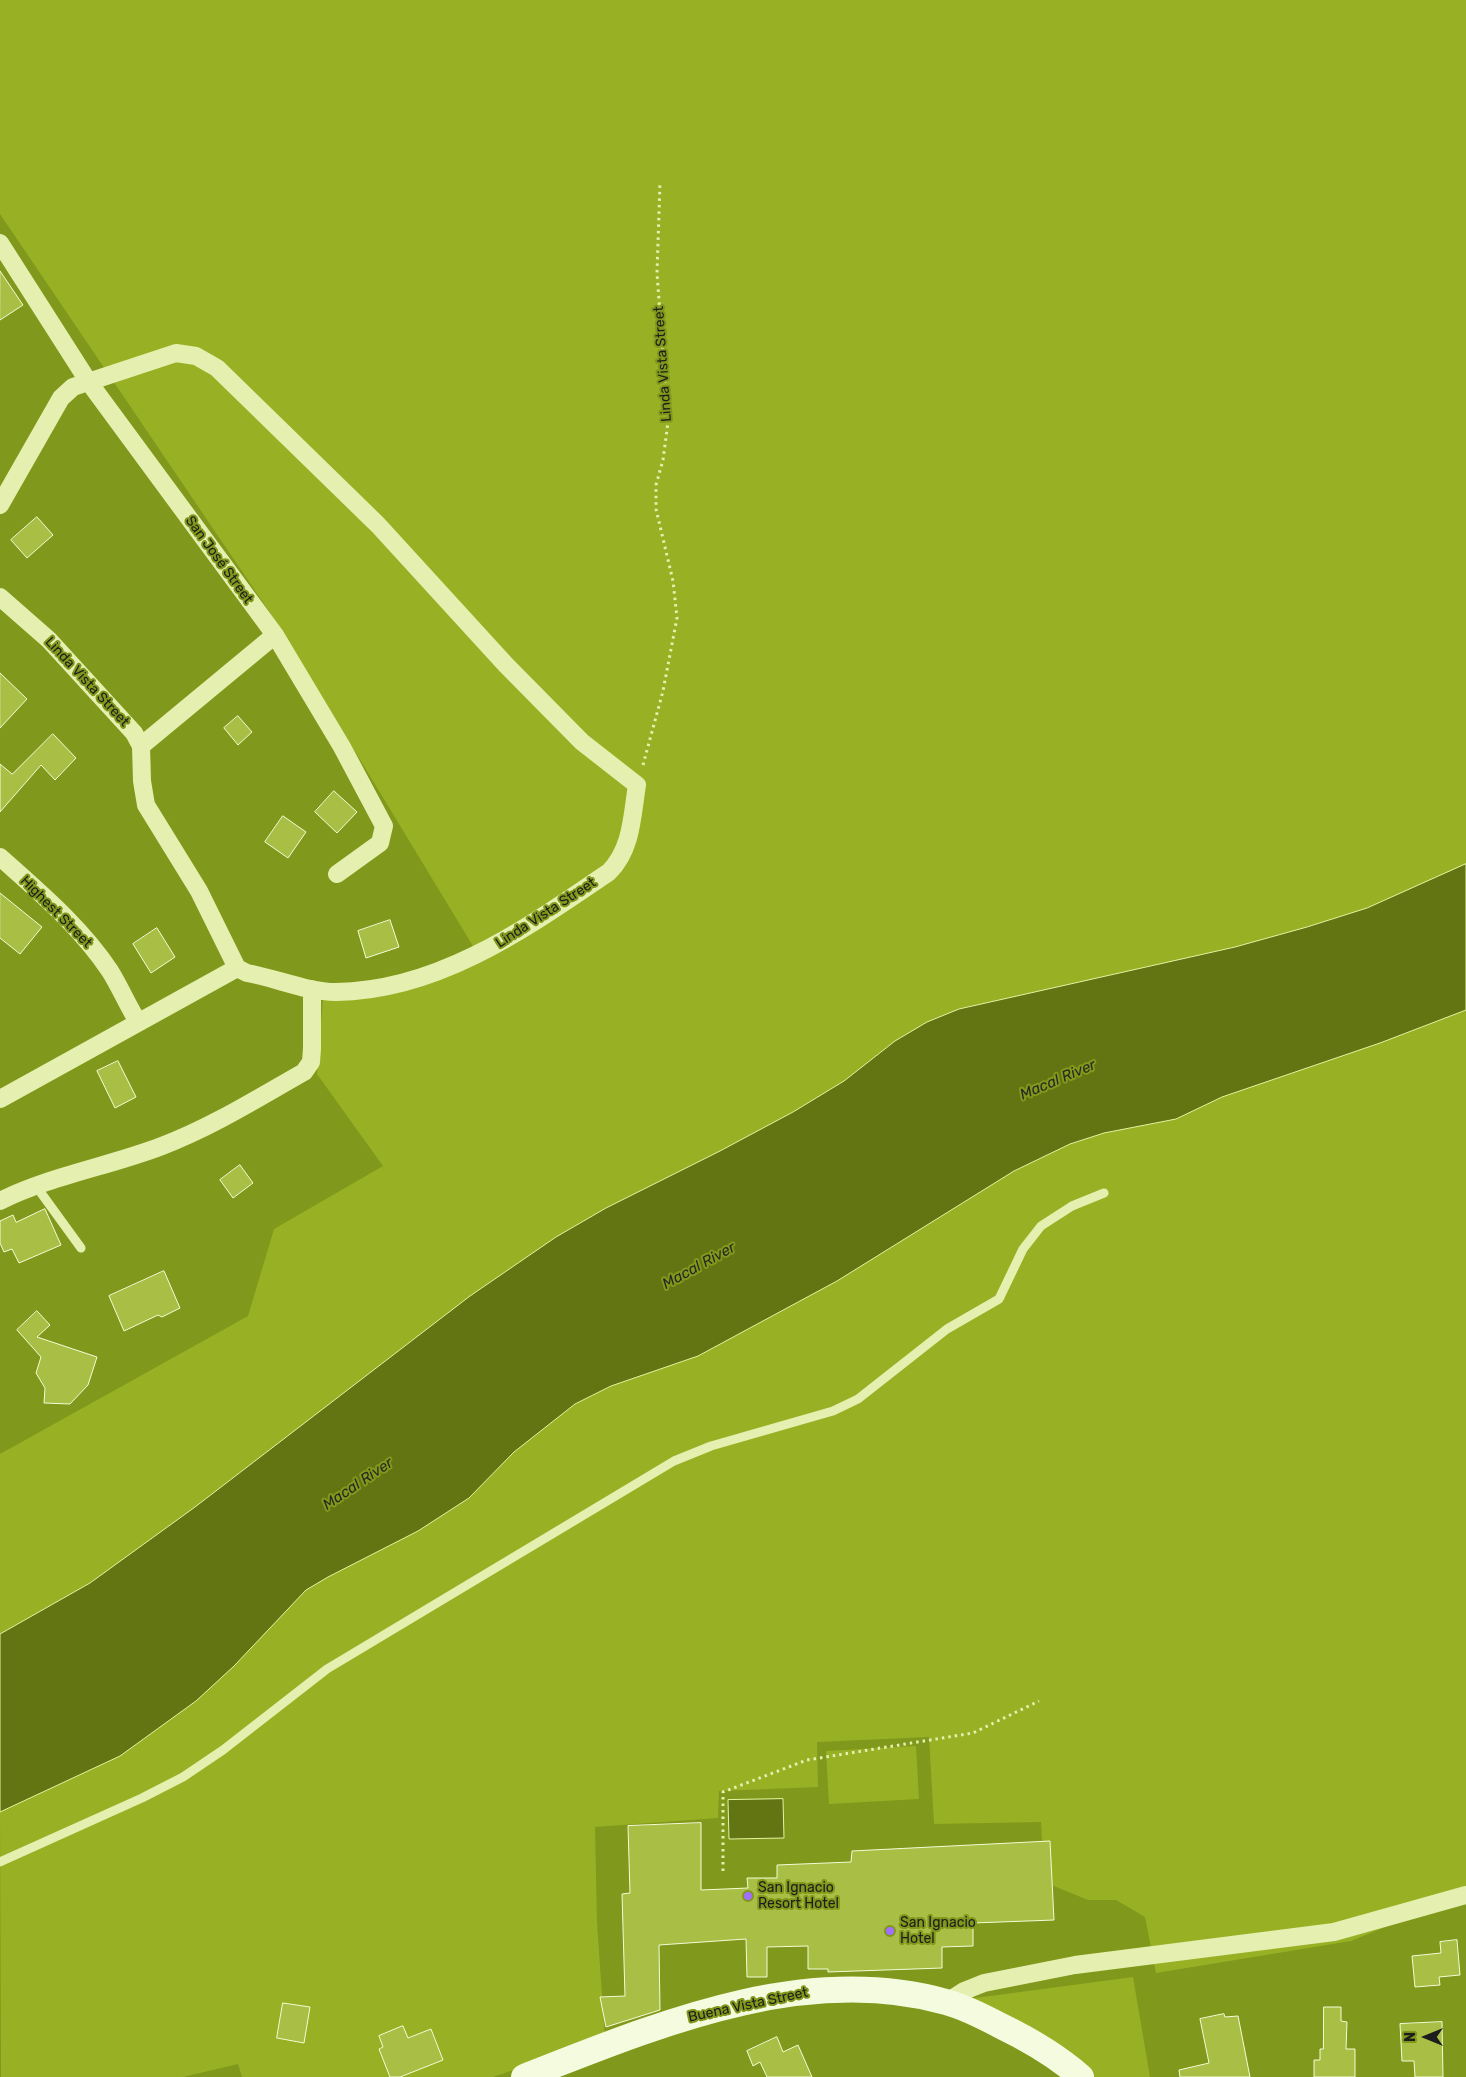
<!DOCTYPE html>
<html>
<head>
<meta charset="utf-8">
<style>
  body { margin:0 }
  #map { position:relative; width:1466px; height:2077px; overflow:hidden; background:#80981b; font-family:Rubik,sans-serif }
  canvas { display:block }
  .north { position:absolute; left:1401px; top:2012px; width:50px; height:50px; -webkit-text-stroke:4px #80981b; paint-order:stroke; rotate:270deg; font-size:14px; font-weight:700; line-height:20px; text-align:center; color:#1d1d1d }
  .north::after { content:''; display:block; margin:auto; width:18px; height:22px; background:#1d1d1d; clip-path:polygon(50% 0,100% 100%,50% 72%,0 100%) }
</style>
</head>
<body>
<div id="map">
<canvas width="1466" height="2077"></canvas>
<div class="north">N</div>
</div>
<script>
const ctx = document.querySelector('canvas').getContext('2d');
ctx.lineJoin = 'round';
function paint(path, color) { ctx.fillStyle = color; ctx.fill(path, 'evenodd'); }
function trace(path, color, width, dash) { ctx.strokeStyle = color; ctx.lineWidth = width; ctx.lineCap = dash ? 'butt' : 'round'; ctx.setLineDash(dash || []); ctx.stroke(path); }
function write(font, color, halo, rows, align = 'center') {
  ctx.font = font + ' Rubik,sans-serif'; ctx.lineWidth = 4; ctx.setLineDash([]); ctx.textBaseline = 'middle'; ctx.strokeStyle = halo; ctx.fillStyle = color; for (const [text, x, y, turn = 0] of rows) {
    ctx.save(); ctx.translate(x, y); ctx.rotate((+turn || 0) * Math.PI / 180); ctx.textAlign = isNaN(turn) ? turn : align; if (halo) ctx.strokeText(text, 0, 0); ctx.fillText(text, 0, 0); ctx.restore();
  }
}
const green = new Path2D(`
  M 0,0 L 1466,0 L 1466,864 L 1367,908 L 1307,927 L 1235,947 L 959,1009 L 927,1022 L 895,1041 L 844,1081 L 793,1112 L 720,1151 L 606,1208 L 556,1237 L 470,1296 L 195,1507 L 90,1583 L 0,1634 L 0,1454 L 248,1316 L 274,1229 L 383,1166 L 317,1074 L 323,999 L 479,956 L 279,626 L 0,214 Z
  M 1466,1010 L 1466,1894 L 1351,1941 L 1156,1973 L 1145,1917 L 1116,1900 L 1088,1900 L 1044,1882 L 1041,1822 L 934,1824 L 929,1737 L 817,1742 L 818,1787 L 719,1791 L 718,1818 L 595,1827 L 597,1922 L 605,2039 L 493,2077 L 242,2077 L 238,2064 L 183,2077 L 1,2077 L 0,1812 L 120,1756 L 196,1701 L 306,1590 L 328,1577 L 418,1531 L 469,1498 L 514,1452 L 575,1404 L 611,1386 L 698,1356 L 837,1281 L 1014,1171 L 1070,1144 L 1104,1133 L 1176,1119 L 1222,1097 L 1380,1043 Z
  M 916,1746 L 919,1799 L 829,1804 L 826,1751 Z
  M 1133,1977 L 1150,2077 L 1082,2077 L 945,2002 Z`);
const water = new Path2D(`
  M 1466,864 L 1466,1010 L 1380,1043 L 1222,1097 L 1176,1119 L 1104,1133 L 1070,1144 L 1014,1171 L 837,1281 L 698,1356 L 611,1386 L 575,1404 L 514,1452 L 469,1498 L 418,1531 L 328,1577 L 306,1590 L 234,1666 L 196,1701 L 120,1756 L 0,1812 L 0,1634 L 90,1583 L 195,1507 L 470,1296 L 556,1237 L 606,1208 L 720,1151 L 793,1112 L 844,1081 L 895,1041 L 927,1022 L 959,1009 L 1235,947 L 1307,927 L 1367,908 Z
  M 783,1799 L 784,1838 L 729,1839 L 728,1800 Z`);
const building = new Path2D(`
  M 0,271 L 23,305 L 0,320 Z
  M 37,517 L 53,535 L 27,558 L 11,540 Z
  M 0,673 L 27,699 L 0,728 Z
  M 238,716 L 252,732 L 238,745 L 224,728 Z
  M 53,734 L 76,758 L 55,780 L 41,765 L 0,812 L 0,764 L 12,774 Z
  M 334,791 L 357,812 L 337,833 L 315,812 Z
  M 283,816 L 306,832 L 288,858 L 265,842 Z
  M 0,893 L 42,927 L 20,954 L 0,938 Z
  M 390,920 L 399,947 L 366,958 L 358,931 Z
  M 157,928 L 175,957 L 151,973 L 133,944 Z
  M 118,1061 L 136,1097 L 115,1108 L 97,1071 Z
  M 240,1165 L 253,1183 L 233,1198 L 220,1180 Z
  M 45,1209 L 61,1245 L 19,1263 L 12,1249 L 4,1252 L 0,1243 L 0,1221 L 13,1215 L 16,1222 Z
  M 164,1271 L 180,1308 L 162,1317 L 158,1315 L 124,1331 L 109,1296 Z
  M 37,1311 L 50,1325 L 37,1337 L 97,1357 L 88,1385 L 70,1404 L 44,1403 L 45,1388 L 36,1373 L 41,1357 L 17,1330 Z
  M 701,1823 L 701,1890 L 748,1888 L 747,1878 L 777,1878 L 777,1865 L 851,1862 L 852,1851 L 1050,1841 L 1054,1920 L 973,1923 L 973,1946 L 942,1947 L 942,1968 L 828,1972 L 828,1969 L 808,1969 L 808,1946 L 767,1947 L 767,1977 L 747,1977 L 746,1939 L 659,1945 L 660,2010 L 606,2027 L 600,1997 L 625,1996 L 622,1894 L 630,1893 L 628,1826 Z
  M 1457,1940 L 1460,1975 L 1439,1977 L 1440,1985 L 1415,1987 L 1412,1956 L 1441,1953 L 1440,1942 Z
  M 283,2003 L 310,2007 L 304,2043 L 277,2038 Z
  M 1324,2007 L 1341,2007 L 1341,2021 L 1347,2022 L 1346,2049 L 1355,2049 L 1355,2077 L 1314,2077 L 1314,2060 L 1320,2060 L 1320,2049 L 1323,2049 Z
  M 1224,2014 L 1225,2017 L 1238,2016 L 1250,2077 L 1180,2077 L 1179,2070 L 1209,2063 L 1200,2019 Z
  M 1442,2022 L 1443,2077 L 1415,2077 L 1414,2061 L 1402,2061 L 1400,2024 Z
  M 403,2026 L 408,2038 L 431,2029 L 443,2060 L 400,2077 L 390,2077 L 379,2049 L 383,2047 L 379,2036 Z
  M 777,2037 L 783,2052 L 798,2045 L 812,2077 L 767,2077 L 760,2062 L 753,2066 L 747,2051 Z`);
const path = new Path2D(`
  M 643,765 L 663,691 L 677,618 L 673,581 L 656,509 L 656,485 L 663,460 L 668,422 L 657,273 L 660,182
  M 723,1871 L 723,1792 L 807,1760 L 973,1733 L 1039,1701`);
const lane = new Path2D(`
  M 36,1186 L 81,1248
  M 0,1862 L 142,1798 L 183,1777 L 223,1750 L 327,1669 L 674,1461 L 711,1446 L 833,1411 L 858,1399 L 947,1329 L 999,1299 L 1023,1249 L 1041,1226 L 1072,1206 L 1104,1193`);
const street = new Path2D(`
  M 0,243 L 88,381 L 275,635 L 342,747 L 384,826 L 380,843 L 337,874
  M 0,505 L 61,398 L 73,387 L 176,353 L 196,356 L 217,368 L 378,525 L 506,665 L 582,742 L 637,785 C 632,816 632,849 609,872 C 528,927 439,991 336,992 C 307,992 276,978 247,973 L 237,968 L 199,891 L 146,805 L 142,781 L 141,746 L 134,733 L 49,640 L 0,597
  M 141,746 L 275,635
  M 0,857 C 39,892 81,927 110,971 C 120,987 128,1006 138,1022
  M 0,1099 L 237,968
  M 0,1201 C 50,1176 110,1166 162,1146 C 212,1127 258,1098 304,1072 L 311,1062 L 312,1048 L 312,989
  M 947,2002 L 964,1991 L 984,1983 L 1075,1965 L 1334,1932 L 1466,1895`);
const secondary = new Path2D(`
  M 524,2077 C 655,2026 803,1962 946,2002 C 965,2007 984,2017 1001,2026 C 1030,2040 1057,2056 1081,2077`);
const markers = [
  [748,1896,5,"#a06fff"],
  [890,1931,5,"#a06fff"]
];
const streetNames = [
  ["Linda Vista Street",663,364,-94],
  ["San José Street",219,560,54],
  ["Linda Vista Street",87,682,47],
  ["Highest Street",56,912,45],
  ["Linda Vista Street",546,913,-33],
  ["Buena Vista Street",748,2005,-12]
];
const poiNames = [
  ["San Ignacio",758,1888],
  ["Resort Hotel",758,1904],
  ["San Ignacio",900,1923],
  ["Hotel",900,1939]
];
const waterNames = [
  ["Macal River",1058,1080,-23],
  ["Macal River",699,1266,-29],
  ["Macal River",358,1484,-34]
];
paint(green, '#98b024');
paint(water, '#627512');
trace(water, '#e5f2a3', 1);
paint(building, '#a8be44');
trace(building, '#f5fbd7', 1);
trace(path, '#e5f0b0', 3, [2.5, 4]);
trace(lane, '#e5f0b0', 9);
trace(street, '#e5f0b0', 18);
trace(secondary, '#f5fbde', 26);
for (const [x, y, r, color] of markers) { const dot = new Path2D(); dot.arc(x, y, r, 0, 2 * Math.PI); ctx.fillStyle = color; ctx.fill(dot); trace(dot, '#80981b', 2); }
write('14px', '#1d1d1d', '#80981b', streetNames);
write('14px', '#1d1d1d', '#80981b', poiNames, 'left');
write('italic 15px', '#272822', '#80981b', waterNames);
</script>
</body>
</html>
